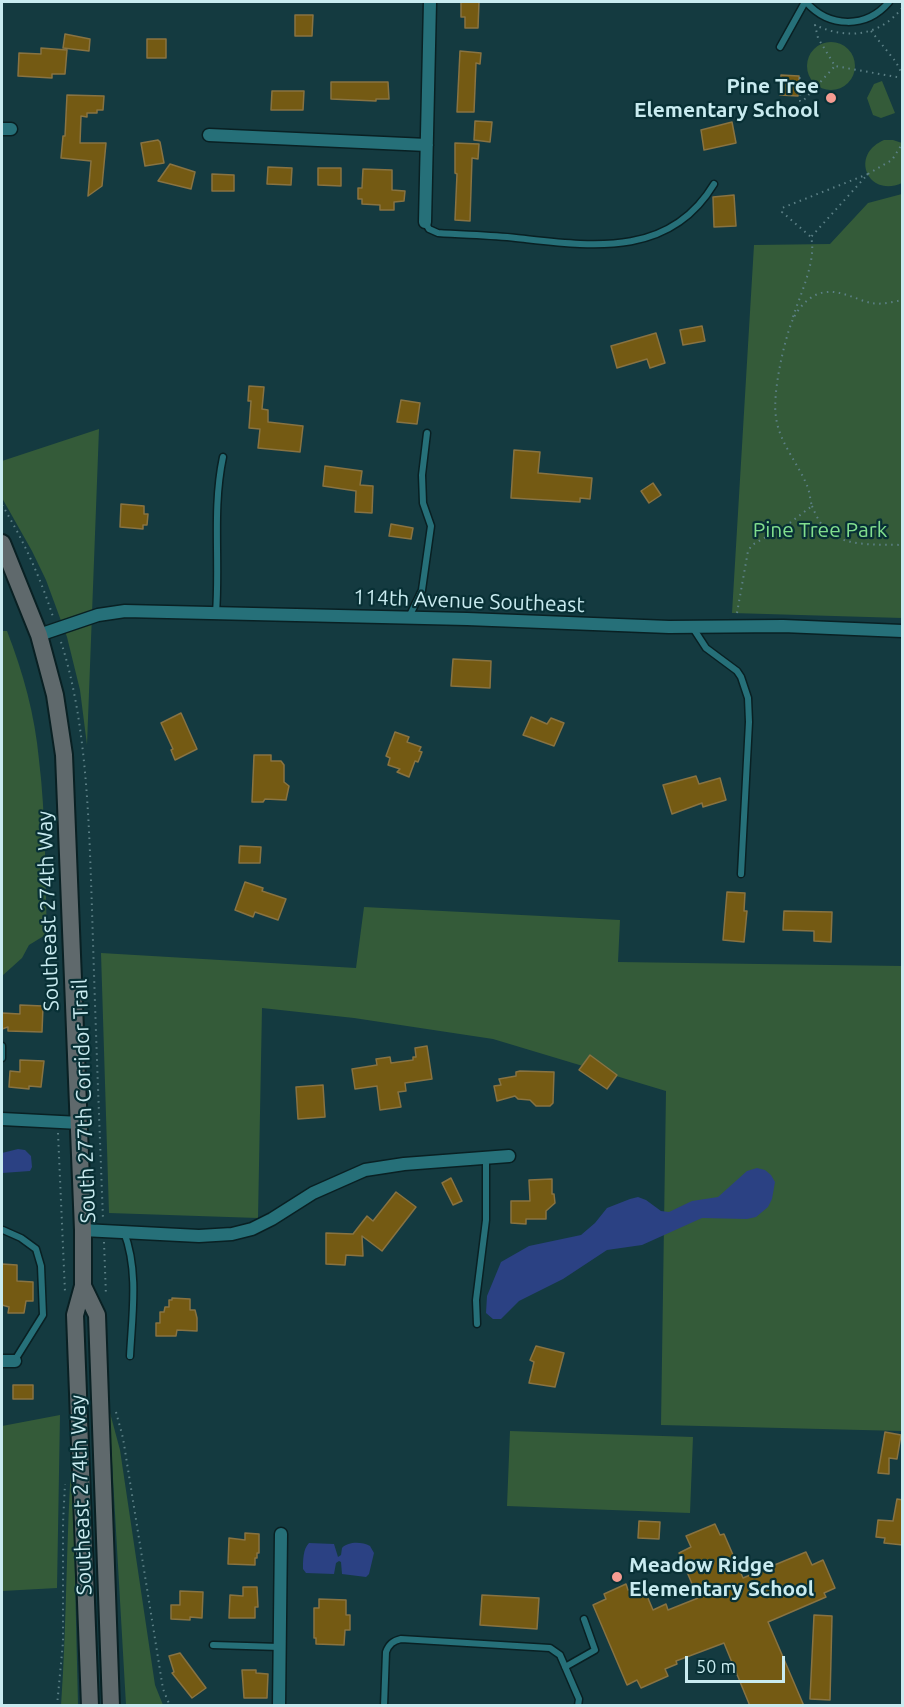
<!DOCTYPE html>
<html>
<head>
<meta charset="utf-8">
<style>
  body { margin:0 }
  #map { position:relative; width:904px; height:1707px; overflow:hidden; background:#143a40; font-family:Ubuntu,sans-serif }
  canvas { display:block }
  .frame { position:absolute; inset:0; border:3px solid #c9ebf0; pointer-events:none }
  .scale { position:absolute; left:685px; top:1656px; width:100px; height:27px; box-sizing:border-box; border:3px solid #c9ebf0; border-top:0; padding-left:8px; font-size:18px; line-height:21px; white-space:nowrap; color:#c9ebf0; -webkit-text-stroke:4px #083035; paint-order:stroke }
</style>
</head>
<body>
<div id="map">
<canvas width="904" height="1707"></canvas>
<div class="frame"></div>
<div class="scale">50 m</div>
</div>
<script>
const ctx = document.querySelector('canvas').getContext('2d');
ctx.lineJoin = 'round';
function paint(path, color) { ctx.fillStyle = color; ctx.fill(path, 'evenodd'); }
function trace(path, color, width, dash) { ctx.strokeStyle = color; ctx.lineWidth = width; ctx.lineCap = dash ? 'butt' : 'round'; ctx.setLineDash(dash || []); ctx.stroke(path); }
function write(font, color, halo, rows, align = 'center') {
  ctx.font = font + ' Ubuntu,sans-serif'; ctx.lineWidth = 4.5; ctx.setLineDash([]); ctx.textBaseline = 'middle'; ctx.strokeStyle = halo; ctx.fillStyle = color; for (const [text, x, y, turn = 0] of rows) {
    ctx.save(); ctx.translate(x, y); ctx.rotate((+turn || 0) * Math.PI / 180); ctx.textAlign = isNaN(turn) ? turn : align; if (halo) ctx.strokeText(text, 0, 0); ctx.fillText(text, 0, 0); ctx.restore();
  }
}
const green = new Path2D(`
  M807 66a24 24 0 1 1 48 0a24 24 0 1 1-48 0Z
  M 882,81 L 895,113 L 881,118 L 873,115 L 867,98 L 874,84 Z
  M 884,140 L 893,140 L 902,143 L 902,183 C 868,198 849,155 884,140 Z
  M 902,194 L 902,618 L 732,613 L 754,245 L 830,244 L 868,203 Z
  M 99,429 L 87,745 L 80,690 L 67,637 L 46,580 L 32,551 L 2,498 L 2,461 Z
  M 2,631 L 7,631 C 23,672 35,715 39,760 C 46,817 45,876 47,934 L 29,945 L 22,958 L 2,976 Z
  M 364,907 L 620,920 L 618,962 L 902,966 L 902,1431 L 661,1425 L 666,1091 L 493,1039 L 354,1018 L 262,1008 L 258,1218 L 109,1213 L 101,953 L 356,968 Z
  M 109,1409 L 120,1450 L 155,1685 L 163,1705 L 126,1705 Z
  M 60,1415 L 57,1588 L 2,1591 L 2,1426 Z
  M 510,1431 L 693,1437 L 690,1513 L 507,1506 Z
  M 72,1452 L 78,1705 L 61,1706 C 67,1621 66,1537 72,1452 Z`);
const water = new Path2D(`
  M 18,1149 L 25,1150 L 31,1156 L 32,1167 L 30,1171 L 2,1173 L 2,1153 Z
  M 757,1168 L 765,1170 L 771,1175 L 775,1182 L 772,1199 L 768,1207 L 756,1217 L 747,1219 L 702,1218 L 642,1245 L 607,1250 L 563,1279 L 519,1301 L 501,1319 L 493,1319 L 486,1313 L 487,1296 L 501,1262 L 529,1246 L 581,1235 L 595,1223 L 607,1208 L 630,1199 L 638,1197 L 646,1200 L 661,1211 L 669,1212 L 692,1201 L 718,1197 L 747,1171 Z
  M 309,1543 L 334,1544 L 338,1557 L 341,1555 L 342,1548 C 349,1541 362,1542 370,1546 L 374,1553 L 369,1574 L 366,1577 L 342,1574 L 341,1562 L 339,1561 L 336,1563 L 334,1574 L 306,1573 L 303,1569 C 303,1560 303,1549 309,1543 Z`);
const building = new Path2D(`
  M 461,2 L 479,2 L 478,28 L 465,28 L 465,17 L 461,17 Z
  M 295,15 L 313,15 L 312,36 L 295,36 Z
  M 65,34 L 90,39 L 89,51 L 63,48 Z
  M 147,39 L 166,39 L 166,58 L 147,58 Z
  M 41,48 L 67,50 L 65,74 L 52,74 L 52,78 L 18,76 L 19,53 L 41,54 Z
  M 460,51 L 481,53 L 480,64 L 476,63 L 474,112 L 457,112 Z
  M 781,75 L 799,76 L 798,96 L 780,95 Z
  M 331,82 L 388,82 L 389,99 L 376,99 L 376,101 L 331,99 Z
  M 272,91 L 304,91 L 303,110 L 271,110 Z
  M 67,95 L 104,96 L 103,110 L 97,110 L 97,113 L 87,113 L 87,117 L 81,116 L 80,143 L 106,143 L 102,186 L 88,196 L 91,161 L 61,158 L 63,136 L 65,136 Z
  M 475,121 L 492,122 L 490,142 L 474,140 Z
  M 732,122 L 736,143 L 704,150 L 701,130 Z
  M 158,140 L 160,142 L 164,163 L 145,166 L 141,143 Z
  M 455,143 L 479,144 L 478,159 L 472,158 L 470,221 L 455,220 L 457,174 L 455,173 Z
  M 170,164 L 195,172 L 191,189 L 158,181 Z
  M 268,167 L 292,168 L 291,185 L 267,184 Z
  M 318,168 L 341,168 L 341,186 L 318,185 Z
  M 363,169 L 392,170 L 392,190 L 405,191 L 404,201 L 394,202 L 394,210 L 380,210 L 380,205 L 362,204 L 362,199 L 358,199 L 358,188 L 362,188 Z
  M 212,174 L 234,175 L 234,191 L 212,191 Z
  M 734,195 L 736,226 L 714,227 L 713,197 Z
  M 702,326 L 705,341 L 683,345 L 680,330 Z
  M 656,333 L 665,363 L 650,368 L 647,359 L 617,368 L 611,346 Z
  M 249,386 L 264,387 L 262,409 L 268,410 L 268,422 L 303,426 L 300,452 L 258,448 L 260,429 L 249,428 L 251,401 L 248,401 Z
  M 401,400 L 420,403 L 417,424 L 397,422 Z
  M 514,450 L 540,452 L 538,473 L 592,478 L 590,499 L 580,498 L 580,502 L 511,498 Z
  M 325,466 L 362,471 L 360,485 L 373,486 L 372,513 L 355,512 L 356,491 L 323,486 Z
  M 653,483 L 661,495 L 649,503 L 641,491 Z
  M 121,504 L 144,506 L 144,514 L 148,514 L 147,525 L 143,525 L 143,529 L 120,527 Z
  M 391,524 L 413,528 L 411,539 L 389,536 Z
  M 453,659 L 491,661 L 490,688 L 451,686 Z
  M 181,713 L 197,749 L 175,760 L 171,750 L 173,749 L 161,723 Z
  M 531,717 L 547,724 L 551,718 L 564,723 L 554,746 L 523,735 Z
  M 395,732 L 409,737 L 407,742 L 421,747 L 419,751 L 422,752 L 418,762 L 415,761 L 409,777 L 397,772 L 400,769 L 388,765 L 390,758 L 386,756 Z
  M 254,755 L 271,755 L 271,761 L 281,761 L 284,765 L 284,782 L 289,786 L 286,800 L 265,799 L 263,802 L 252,802 Z
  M 696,776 L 699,784 L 720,778 L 726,800 L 703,807 L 702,803 L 672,814 L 663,785 Z
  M 240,846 L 261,847 L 260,863 L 239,863 Z
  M 245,882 L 263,888 L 262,891 L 286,899 L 278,920 L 255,912 L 253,917 L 235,910 Z
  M 727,892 L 745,893 L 744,911 L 747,911 L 744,942 L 723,940 Z
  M 784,911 L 832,912 L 831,942 L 814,941 L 814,931 L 783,930 Z
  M 20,1005 L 43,1006 L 42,1032 L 8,1031 L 8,1027 L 2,1029 L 2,1013 L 20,1014 Z
  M 427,1046 L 432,1079 L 405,1083 L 406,1091 L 398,1092 L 401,1107 L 380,1110 L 377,1086 L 355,1089 L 352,1069 L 377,1065 L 376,1059 L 390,1057 L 391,1063 L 413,1060 L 413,1057 L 416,1057 L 415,1048 Z
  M 590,1055 L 617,1075 L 607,1089 L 579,1070 Z
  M 20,1060 L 44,1061 L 41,1087 L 29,1086 L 29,1089 L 9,1087 L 10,1071 L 20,1072 Z
  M 520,1071 L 554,1072 L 553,1103 L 550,1106 L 536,1106 L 530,1100 L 518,1099 L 515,1096 L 497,1101 L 494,1086 L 501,1085 L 499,1079 L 516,1076 L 516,1072 Z
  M 323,1085 L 325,1117 L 298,1119 L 296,1087 Z
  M 451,1178 L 462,1201 L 453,1205 L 442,1183 Z
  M 552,1179 L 552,1194 L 554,1194 L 555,1203 L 546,1211 L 546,1219 L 526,1219 L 526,1224 L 511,1223 L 511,1201 L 530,1201 L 529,1180 Z
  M 396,1192 L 416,1207 L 382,1251 L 362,1236 L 363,1256 L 346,1255 L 345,1265 L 326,1264 L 326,1233 L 353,1234 L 367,1216 L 373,1221 Z
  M 2,1264 L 17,1265 L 17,1281 L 33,1282 L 33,1301 L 26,1301 L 24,1313 L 8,1313 L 9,1307 L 2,1305 Z
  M 172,1298 L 190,1299 L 190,1310 L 195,1310 L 197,1318 L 197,1331 L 177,1330 L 176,1336 L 156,1336 L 156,1323 L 160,1323 L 160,1312 L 164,1312 L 165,1307 L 169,1307 L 169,1300 L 172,1300 Z
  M 536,1346 L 564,1353 L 555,1387 L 529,1383 L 534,1362 L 530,1360 Z
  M 13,1385 L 33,1385 L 33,1399 L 13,1399 Z
  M 885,1432 L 901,1435 L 897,1459 L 889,1458 L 889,1474 L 878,1473 Z
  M 897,1499 L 903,1500 L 903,1545 L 884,1543 L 885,1538 L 876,1537 L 878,1520 L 893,1521 Z
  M 639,1521 L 660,1522 L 659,1539 L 638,1538 Z
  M 715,1524 L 720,1535 L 724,1534 L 743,1578 L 806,1552 L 812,1565 L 823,1560 L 835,1588 L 824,1593 L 826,1597 L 768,1622 L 804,1706 L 750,1706 L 724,1643 L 676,1661 L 677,1664 L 665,1669 L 668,1676 L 641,1688 L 637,1680 L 627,1685 L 593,1605 L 606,1599 L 604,1594 L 626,1584 L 628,1590 L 642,1584 L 653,1610 L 666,1604 L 668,1610 L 698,1598 L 679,1553 L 691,1547 L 686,1536 Z
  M 245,1533 L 259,1534 L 259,1553 L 257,1553 L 257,1558 L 255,1558 L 255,1565 L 228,1564 L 229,1538 L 245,1540 Z
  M 243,1587 L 257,1587 L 258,1607 L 255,1607 L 255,1618 L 229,1618 L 230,1595 L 243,1596 Z
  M 180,1591 L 203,1592 L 202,1618 L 190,1617 L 190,1620 L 171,1619 L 171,1605 L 180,1605 Z
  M 482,1595 L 539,1598 L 537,1629 L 480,1625 Z
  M 319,1599 L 346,1600 L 346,1615 L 350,1615 L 350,1630 L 345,1630 L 344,1645 L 316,1644 L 316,1638 L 314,1638 L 314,1608 L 319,1608 Z
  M 814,1615 L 832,1616 L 830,1700 L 810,1699 Z
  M 180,1653 L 206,1688 L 192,1698 L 172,1673 L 174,1672 L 169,1656 Z
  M 242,1670 L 256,1670 L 256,1673 L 268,1674 L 267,1698 L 244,1698 Z`);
const path = new Path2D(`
  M 902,8 C 880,36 847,40 815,25 L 818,38 L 835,66 L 902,78
  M 871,31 L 896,62 L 902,74
  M 799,78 L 801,78 L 800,101 L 803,101 L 835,66
  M 868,174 L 892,160 L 902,144
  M 793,317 C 800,295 817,260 811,237 L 868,174 L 782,208 L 782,212 L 811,237
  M 2,505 C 23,539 41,579 53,617
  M 812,506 C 815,513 819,522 824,527 C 841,548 878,544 902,545
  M 737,613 L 748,551 L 752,545 L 787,525 L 812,506 C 810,500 810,494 808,488 C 799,464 779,443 776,417 C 772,395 784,340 793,319 C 798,309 807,298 818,294 C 836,287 854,299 871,303 C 881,305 893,302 902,300
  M 61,642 C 87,722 89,824 92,909 C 95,1012 99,1115 103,1219
  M 58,1133 L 65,1292
  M 104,1242 L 106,1296
  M 116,1412 L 123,1438 L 163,1689 L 170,1706
  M 57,1706 L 63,1642 L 63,1523 L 65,1484`);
const lane = new Path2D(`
  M 806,2 C 829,28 866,29 889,2
  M 780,47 L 805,2
  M 425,222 L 429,229 L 438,233 C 464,235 490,235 516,238 C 590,246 669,259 714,184
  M 216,613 C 220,561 212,509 223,457
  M 409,617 L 422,590 L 431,526 L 423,503 L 422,475 L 427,433
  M 693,628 L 706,648 L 737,671 L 741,677 L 748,698 L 749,722 L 741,874
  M 2,1058 L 2,1046
  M 3,1230 L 21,1238 L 36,1249 L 41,1266 L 43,1315 L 15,1360
  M 124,1232 C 139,1271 132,1316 130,1356
  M 477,1324 L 476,1300 L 486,1220 L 486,1157
  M 213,1645 L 280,1647
  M 565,1667 L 595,1650 L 584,1619
  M 384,1706 L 386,1652 C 389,1644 393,1641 401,1639 L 550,1648 L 560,1655 L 579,1699 L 578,1706`);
const street = new Path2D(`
  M 2,129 L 11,129
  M 209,135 L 427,145
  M 425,222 L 430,2
  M 39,635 L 98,615 L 125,611 L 467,619 L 669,627 L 783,626 L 902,631
  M 2,1119 L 80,1123
  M 83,1230 L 199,1236 L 232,1234 L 252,1229 L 272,1219 L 313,1193 L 365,1170 L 404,1164 L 509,1156
  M 2,1361 L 15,1361
  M 279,1706 L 281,1534`);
const secondary = new Path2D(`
  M 2,543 L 39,635 L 55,695 L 64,755 L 83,1230 L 83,1286 L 75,1315 L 90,1706
  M 83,1286 L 97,1315 L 111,1706`);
const markers = [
  [831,98,6,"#f59c92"],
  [617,1577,6,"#f59c92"]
];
const poiNames = [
  ["Pine Tree",819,86],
  ["Elementary School",819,110],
  ["Meadow Ridge",629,1565,"left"],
  ["Elementary School",629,1589,"left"]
];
const parkNames = [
  ["Pine Tree Park",820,530]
];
const streetNames = [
  ["114th Avenue Southeast",469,601,2],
  ["Southeast 274th Way",48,911,-92],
  ["South 277th Corridor Trail",84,1101,-92],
  ["Southeast 274th Way",81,1495,-92]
];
paint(green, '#345b39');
paint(water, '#2b4183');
paint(building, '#745a13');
trace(building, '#887342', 1.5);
trace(lane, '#092023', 9);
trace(street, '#092023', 15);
trace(secondary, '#092023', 20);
trace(path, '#5c8086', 2, [1.5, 4.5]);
trace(lane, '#267079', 6);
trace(street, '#267079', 12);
trace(secondary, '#5f696c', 16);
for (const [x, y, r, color] of markers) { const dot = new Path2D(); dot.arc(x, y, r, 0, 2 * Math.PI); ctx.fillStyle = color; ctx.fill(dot); trace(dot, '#083035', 2); }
write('bold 21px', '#c9ebf0', '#083035', poiNames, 'right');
write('21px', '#81de8e', '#083035', parkNames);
write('21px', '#c9ebf0', '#083035', streetNames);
</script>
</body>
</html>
